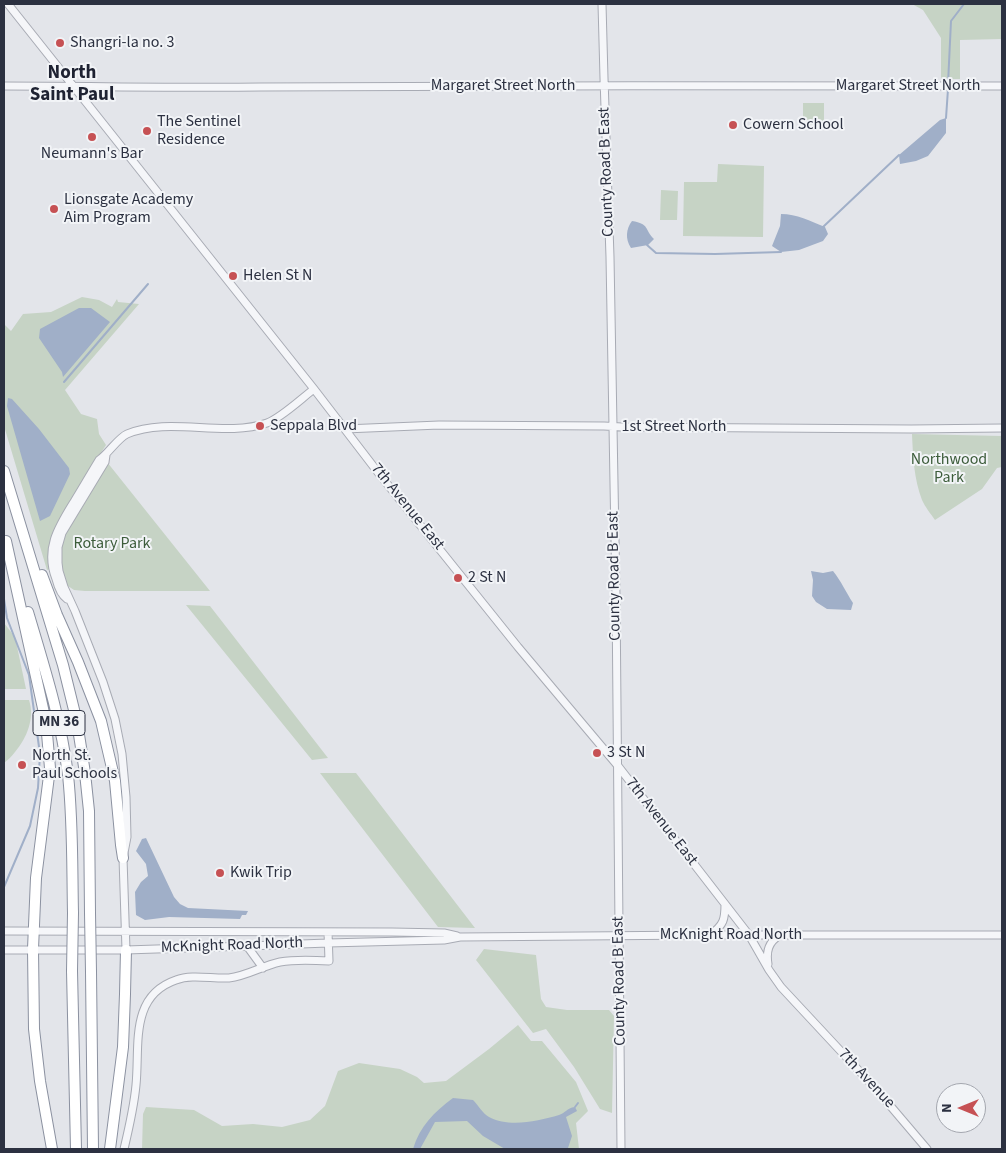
<!DOCTYPE html>
<html>
<head>
<meta charset="utf-8">
<style>
  body { margin:0 }
  #map { position:relative; width:1006px; height:1153px; overflow:hidden; background:#e3e5ea; font-family:"Source Sans 3",sans-serif }
  canvas { display:block }
  .frame { position:absolute; inset:0; border:5px solid #2c3141; pointer-events:none }
  .north { position:absolute; left:936px; top:1083px; width:50px; height:50px; box-sizing:border-box; background:#f2f4f7; border:1px solid #a3a6ae; border-radius:50%; rotate:270deg; font-size:14px; font-weight:700; line-height:20px; text-align:center; color:#2c3141 }
  .north::after { content:''; display:block; margin:auto; width:18px; height:22px; background:#c65154; clip-path:polygon(50% 0,100% 100%,50% 72%,0 100%) }
</style>
</head>
<body>
<div id="map">
<canvas width="1006" height="1153"></canvas>
<div class="frame"></div>
<div class="north">N</div>
</div>
<script>
const ctx = document.querySelector('canvas').getContext('2d');
ctx.lineJoin = 'round';
function paint(path, color) { ctx.fillStyle = color; ctx.fill(path, 'evenodd'); }
function trace(path, color, width, dash) { ctx.strokeStyle = color; ctx.lineWidth = width; ctx.lineCap = dash ? 'butt' : 'round'; ctx.setLineDash(dash || []); ctx.stroke(path); }
function write(font, color, halo, rows, align = 'center') {
  ctx.font = font + ' "Source Sans 3",sans-serif'; ctx.lineWidth = 4; ctx.setLineDash([]); ctx.textBaseline = 'middle'; ctx.strokeStyle = halo; ctx.fillStyle = color; for (const [text, x, y, turn = 0] of rows) {
    ctx.save(); ctx.translate(x, y); ctx.rotate((+turn || 0) * Math.PI / 180); ctx.textAlign = isNaN(turn) ? turn : align; if (halo) ctx.strokeText(text, 0, 0); ctx.fillText(text, 0, 0); ctx.restore();
  }
}
const green = new Path2D(`
  M 912,4 L 1002,4 L 1002,39 L 960,40 L 960,79 L 941,79 L 941,38 L 923,10 Z
  M 803,103 L 824,103 L 824,124 L 803,125 Z
  M 718,164 L 764,166 L 763,237 L 683,236 L 684,182 L 717,182 Z
  M 661,190 L 678,191 L 677,220 L 660,220 Z
  M 82,297 L 99,300 L 112,307 L 117,299 L 118,302 L 139,304 L 65,390 L 81,414 L 97,419 L 99,434 L 106,445 L 81,484 L 50,569 L 47,570 L 4,426 L 4,324 L 11,331 L 23,314 L 51,312 Z
  M 912,434 L 1002,436 L 1002,467 L 997,468 L 982,489 L 935,520 C 931,514 925,507 922,500 C 914,479 913,457 912,434 Z
  M 107,462 L 210,591 L 85,591 L 74,590 L 68,586 L 65,581 L 61,568 L 61,548 L 67,530 Z
  M 186,605 L 210,606 L 328,758 L 312,760 Z
  M 4,623 L 15,637 L 26,689 L 4,689 Z
  M 4,700 L 29,700 C 35,718 27,738 15,752 C 12,756 8,760 4,763 Z
  M 320,773 L 356,773 L 475,928 L 438,927 Z
  M 484,949 L 536,955 L 541,999 L 546,1007 L 567,1010 L 609,1010 L 614,1016 L 612,1113 L 600,1109 L 574,1067 L 546,1029 L 533,1033 L 476,960 Z
  M 518,1025 L 531,1041 L 542,1041 L 576,1082 L 588,1111 L 576,1123 L 579,1149 L 142,1149 L 143,1114 L 146,1107 L 194,1110 L 222,1126 L 253,1124 L 282,1127 L 310,1120 L 325,1106 L 338,1071 L 359,1063 L 400,1069 L 417,1077 L 424,1083 L 446,1081 L 489,1049 Z`);
const water = new Path2D(`
  M 946,118 L 946,133 L 928,156 L 916,161 L 900,164 L 899,155 L 940,120 Z
  M 781,214 C 797,214 810,221 825,227 L 828,234 L 823,241 L 799,250 L 781,252 L 772,246 L 780,226 Z
  M 632,221 C 650,224 644,229 654,239 L 648,245 L 631,248 C 625,239 626,229 632,221 Z
  M 79,308 L 91,308 L 110,322 L 63,377 L 62,372 L 39,338 L 40,329 Z
  M 8,398 L 12,399 L 39,429 L 69,468 L 70,474 L 50,516 L 40,521 L 7,406 Z
  M 811,571 L 823,573 L 833,571 C 841,581 846,592 853,603 L 851,610 L 827,609 L 816,602 L 812,596 L 813,580 Z
  M 146,838 L 174,897 L 180,904 L 188,908 L 248,911 L 246,915 L 242,915 L 240,919 L 169,917 L 145,920 L 136,915 L 135,892 L 141,882 L 148,876 L 146,864 L 136,851 L 142,839 Z
  M 453,1098 L 473,1100 C 478,1105 483,1114 489,1117 C 510,1128 538,1121 559,1115 C 566,1113 566,1108 575,1107 L 577,1111 L 566,1117 L 572,1136 L 568,1148 L 567,1149 L 505,1149 L 483,1136 L 467,1121 L 435,1122 L 420,1149 L 413,1149 C 420,1126 434,1112 453,1098 Z`);
const stream = new Path2D(`
  M 948,84 L 951,21 L 964,4
  M 946,118 L 948,89
  M 823,227 L 899,155
  M 647,245 L 656,253 L 715,254 L 781,252
  M 64,382 L 148,284
  M 4,599 L 7,618 L 29,675 L 40,754 L 38,788 L 30,826 L 4,887
  M 575,1107 L 578,1103`);
const tertiary = new Path2D(`
  M 8,4 L 314,389 L 380,475 L 518,647 L 618,766 L 749,935 L 769,970 L 781,987 L 876,1089 L 927,1149
  M 602,4 L 604,78 L 610,257 L 616,596 L 621,1149
  M 4,86 C 89,86 174,88 260,87 C 507,85 755,86 1002,86
  M 345,429 L 439,425 L 604,426 L 622,427 L 911,429 L 1002,428
  M 106,455 L 105,462 L 62,533 L 58,547 L 58,563 L 59,571 L 64,587 L 75,611 L 103,682 L 115,719 L 122,754 L 126,797 L 127,837 L 123,858 L 126,950
  M 67,599 C 61,595 58,587 56,579 C 44,548 59,526 75,500 C 83,487 91,473 99,460 C 108,454 118,438 127,434 C 170,416 223,438 267,423 C 281,418 302,398 314,389
  M 4,931 L 392,932 L 444,933 L 457,936
  M 710,935 C 724,925 725,919 725,904
  M 247,946 L 263,968
  M 4,950 L 126,950 L 247,946 L 328,943 L 444,940 L 460,937 L 704,935 L 1002,935
  M 768,964 C 766,952 768,942 780,935
  M 124,1149 C 129,1128 134,1107 136,1085 C 140,1046 129,996 176,980 C 192,974 212,979 229,978 C 247,976 262,966 280,962 C 296,959 313,960 329,961 L 328,932`);
const motorway = new Path2D(`
  M 4,471 L 63,665 L 77,722 L 85,773 L 89,811 L 90,913
  M 6,541 L 46,722 L 50,768 L 36,878 L 33,949 L 34,1029 L 40,1081 L 52,1149
  M 42,575 L 57,615 L 78,662 L 101,721 L 115,781 L 121,845 L 123,858
  M 28,612 C 44,666 61,719 68,775 C 73,821 72,867 73,913
  M 72,971 L 76,1149
  M 91,972 L 93,1149
  M 110,1149 L 123,1047 L 125,994 L 126,950`);
const motorwayBridge = new Path2D(`
  M 90,913 L 91,972
  M 72,971 L 73,913`);
const markers = [
  [60,43,5,"#c65154"],
  [733,125,5,"#c65154"],
  [147,131,5,"#c65154"],
  [92,137,5,"#c65154"],
  [54,209,5,"#c65154"],
  [233,276,5,"#c65154"],
  [260,426,5,"#c65154"],
  [458,578,5,"#c65154"],
  [597,753,5,"#c65154"],
  [22,765,5,"#c65154"],
  [220,873,5,"#c65154"]
];
const shields = [
  [59,723,52]
];
const shieldNames = [
  ["MN 36",59,723]
];
const poiNames = [
  ["Shangri-la no. 3",70,43],
  ["The Sentinel",157,122],
  ["Residence",157,140],
  ["Cowern School",743,125],
  ["Neumann's Bar",92,154,"center"],
  ["Lionsgate Academy",64,200],
  ["Aim Program",64,218],
  ["Helen St N",243,276],
  ["Seppala Blvd",270,426],
  ["2 St N",468,578],
  ["3 St N",607,753],
  ["North St.",32,756],
  ["Paul Schools",32,774],
  ["Kwik Trip",230,873]
];
const streetNames = [
  ["Margaret Street North",503,86],
  ["Margaret Street North",908,86],
  ["County Road B East",607,172,-92],
  ["1st Street North",674,427],
  ["7th Avenue East",407,507,51],
  ["County Road B East",615,576,-91],
  ["7th Avenue East",661,822,52],
  ["McKnight Road North",731,935],
  ["McKnight Road North",232,946,-2],
  ["County Road B East",620,981,-91],
  ["7th Avenue",866,1079,47]
];
const parkNames = [
  ["Northwood",949,460],
  ["Park",949,478],
  ["Rotary Park",112,544]
];
const quarterNames = [
  ["North",72,74],
  ["Saint Paul",72,96]
];
paint(green, '#c6d3c5');
paint(water, '#a0afc8');
trace(stream, '#a0afc8', 2);
trace(tertiary, '#a8abb4', 9);
trace(motorway, '#8b91a0', 12);
trace(tertiary, '#f5f6f9', 7);
trace(motorway, '#fff', 10);
trace(motorwayBridge, '#8b91a0', 12, []);
trace(motorwayBridge, '#fff', 10);
for (const [x, y, r, color] of markers) { const dot = new Path2D(); dot.arc(x, y, r, 0, 2 * Math.PI); ctx.fillStyle = color; ctx.fill(dot); trace(dot, '#f2f4f7', 2); }
for (const [x, y, w] of shields) { const box = new Path2D(); box.roundRect(x - w / 2, y - 12.5, w, 25, 4); ctx.fillStyle = '#f2f4f7'; ctx.fill(box); trace(box, '#2c3141', 1); }
write('bold 15px', '#2c3141', null, shieldNames);
write('16px', '#2c3141', '#f2f4f7', poiNames, 'left');
write('16px', '#2c3141', '#f2f4f7', streetNames);
write('16px', '#3c5c3a', '#f2f4f7', parkNames);
write('bold 19px', '#1e2232', '#f2f4f7', quarterNames);
</script>
</body>
</html>
